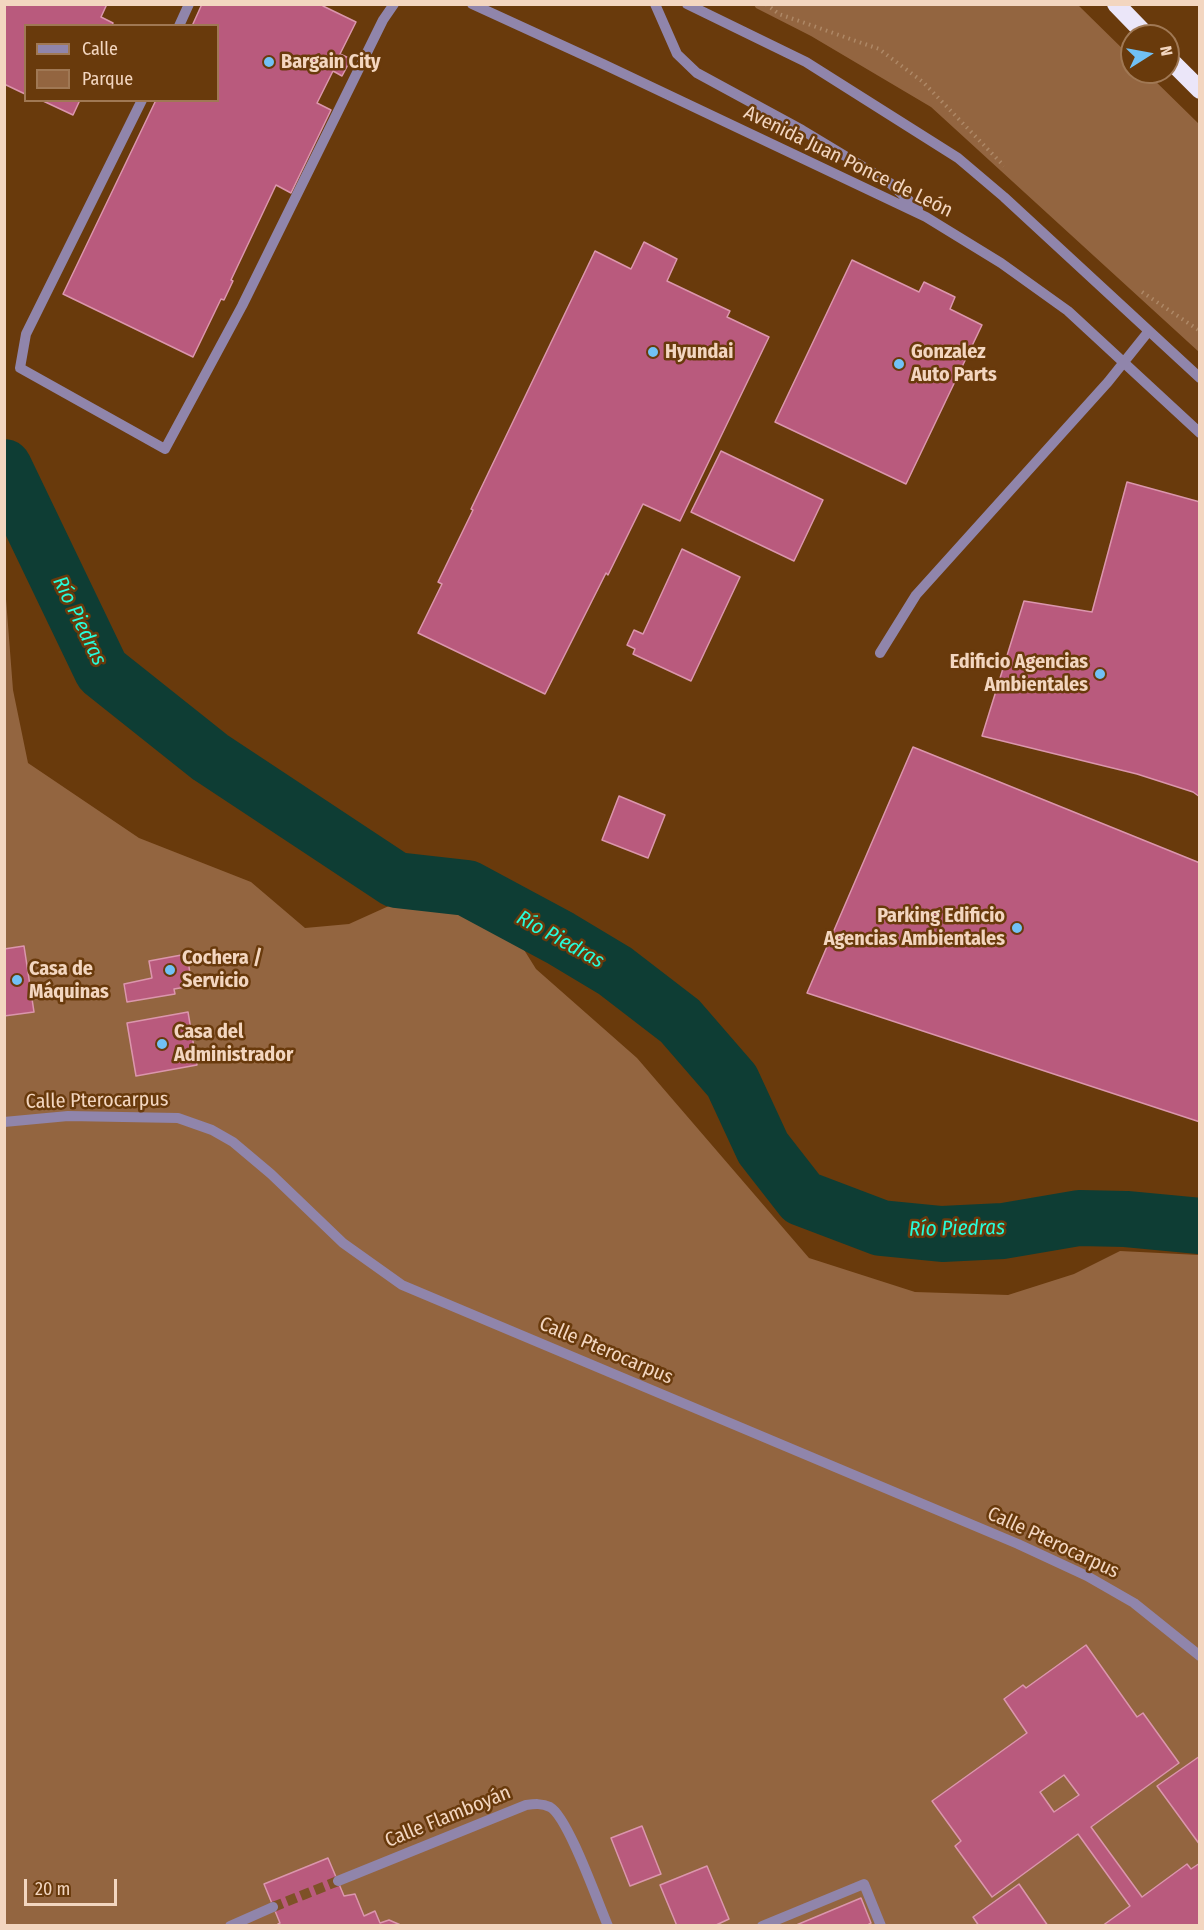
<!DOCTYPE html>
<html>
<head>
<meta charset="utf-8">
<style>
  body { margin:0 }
  #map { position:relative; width:1204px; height:1930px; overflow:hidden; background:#693a0c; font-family:"Fira Sans Condensed",sans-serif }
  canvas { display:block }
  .frame { position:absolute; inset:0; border:6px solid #f3d6c0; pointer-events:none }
  .legend { position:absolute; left:24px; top:24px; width:195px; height:78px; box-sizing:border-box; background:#693a0c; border:2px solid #a07854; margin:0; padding:8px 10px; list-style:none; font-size:18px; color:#f3d6c0 }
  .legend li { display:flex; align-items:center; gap:12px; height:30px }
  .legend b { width:30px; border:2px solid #a07854 }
  .north { position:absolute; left:1120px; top:24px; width:60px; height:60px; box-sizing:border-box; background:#693a0c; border:2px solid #a07854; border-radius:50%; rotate:79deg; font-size:16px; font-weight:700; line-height:24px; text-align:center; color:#f3d6c0 }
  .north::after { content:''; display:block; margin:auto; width:21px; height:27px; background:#71c1f5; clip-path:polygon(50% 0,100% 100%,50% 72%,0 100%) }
  .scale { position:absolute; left:24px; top:1879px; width:93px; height:27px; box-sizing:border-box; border:3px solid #f3d6c0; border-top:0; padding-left:8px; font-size:18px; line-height:21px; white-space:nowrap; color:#f3d6c0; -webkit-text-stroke:4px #693a0c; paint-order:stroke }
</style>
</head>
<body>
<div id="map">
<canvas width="1204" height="1930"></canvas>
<div class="frame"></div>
<ul class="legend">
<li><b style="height:8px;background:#9085ab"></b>Calle</li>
<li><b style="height:16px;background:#936540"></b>Parque</li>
</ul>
<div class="north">N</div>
<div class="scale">20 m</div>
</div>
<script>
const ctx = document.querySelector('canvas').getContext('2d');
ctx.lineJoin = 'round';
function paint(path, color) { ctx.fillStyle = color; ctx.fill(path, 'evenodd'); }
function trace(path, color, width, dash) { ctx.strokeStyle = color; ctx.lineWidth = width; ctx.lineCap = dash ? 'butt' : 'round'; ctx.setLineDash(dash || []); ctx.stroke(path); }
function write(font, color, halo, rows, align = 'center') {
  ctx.font = font + ' "Fira Sans Condensed",sans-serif'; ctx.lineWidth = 5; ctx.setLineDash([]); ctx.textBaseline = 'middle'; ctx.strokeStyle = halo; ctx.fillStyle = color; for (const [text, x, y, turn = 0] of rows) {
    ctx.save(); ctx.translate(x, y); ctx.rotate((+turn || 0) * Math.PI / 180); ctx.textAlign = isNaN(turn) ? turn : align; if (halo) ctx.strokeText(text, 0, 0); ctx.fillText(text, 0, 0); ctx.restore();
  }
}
const green = new Path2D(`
  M 754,5 L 1078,5 L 1132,58 L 1132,72 L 1146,72 L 1199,124 L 1199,352 L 931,107 L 811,36 L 756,8 Z
  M 5,586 L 13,690 L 28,763 L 139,838 L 251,882 L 305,928 L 349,924 L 473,868 L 536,969 L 637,1058 L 809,1258 L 915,1292 L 1008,1295 L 1074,1274 L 1120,1251 L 1199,1255 L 1199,1925 L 5,1925 Z`);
const river = new Path2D(`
  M 4,467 L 102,671 L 210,757 L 396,880 L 467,888 L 560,938 L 615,971 L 680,1021 L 732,1081 L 763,1148 L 802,1198 L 881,1228 L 942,1234 L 1003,1231 L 1079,1218 L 1126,1219 L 1200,1226`);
const building = new Path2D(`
  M 4,4 L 107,4 L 101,17 L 113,23 L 112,26 L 26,26 L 25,94 L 4,84 Z
  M 202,4 L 324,4 L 323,6 L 356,22 L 340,54 L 351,59 L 342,76 L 333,71 L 317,103 L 331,110 L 291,193 L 276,185 L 231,280 L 233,281 L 224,300 L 221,299 L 193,357 L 63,294 L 156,100 L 218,100 L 218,26 L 192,26 Z
  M 41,100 L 80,100 L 73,115 Z
  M 644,242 L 677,259 L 667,281 L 730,311 L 727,317 L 769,337 L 680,521 L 643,504 L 608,575 L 606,573 L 545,694 L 418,633 L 442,584 L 438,582 L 473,510 L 471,509 L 595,251 L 631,269 Z
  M 852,260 L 919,292 L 924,282 L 955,297 L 950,309 L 982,325 L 906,484 L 775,422 Z
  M 721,451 L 823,500 L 794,561 L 691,512 Z
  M 1127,482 L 1200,502 L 1200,797 L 1193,792 L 1137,774 L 982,736 L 1024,601 L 1092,612 Z
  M 682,549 L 740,577 L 691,681 L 633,654 L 635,649 L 627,645 L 634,630 L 643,634 Z
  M 913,747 L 1200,863 L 1200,1122 L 807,993 Z
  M 619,796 L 665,815 L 648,858 L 602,840 Z
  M 24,946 L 34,1012 L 4,1016 L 4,949 Z
  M 187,954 L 192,986 L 174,989 L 175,994 L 127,1002 L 124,984 L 152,978 L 149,961 Z
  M 188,1012 L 197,1065 L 136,1076 L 127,1023 Z
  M 1086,1645 L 1137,1717 L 1143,1713 L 1179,1763 L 1091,1827 L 1142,1897 L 1187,1864 L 1191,1869 L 1200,1863 L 1200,1926 L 1102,1926 L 1130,1906 L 1078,1834 L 992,1897 L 955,1846 L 961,1841 L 932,1801 L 1027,1733 L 1004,1699 L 1023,1685 L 1026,1688 ZM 1064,1775 L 1079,1795 L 1054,1812 L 1040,1792 Z
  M 1200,1756 L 1200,1845 L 1157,1786 Z
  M 642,1826 L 661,1874 L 630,1886 L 611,1838 Z
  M 328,1858 L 344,1896 L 355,1894 L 364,1916 L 375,1911 L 380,1923 L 389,1920 L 403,1926 L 275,1926 L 280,1923 L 264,1884 Z
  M 707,1866 L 729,1919 L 714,1926 L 677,1926 L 660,1885 Z
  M 1019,1884 L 1048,1926 L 979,1926 L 973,1917 Z
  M 861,1898 L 871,1923 L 866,1926 L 794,1926 Z`);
const minorTunnel = new Path2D(`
  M 273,1907 L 338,1881`);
const path = new Path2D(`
  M 766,4 L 779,14 L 879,49 L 923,82 L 1004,166
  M 1142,292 L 1200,331`);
const minor = new Path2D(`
  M 472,4 L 603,64 L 926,217 L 1001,263 L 1068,311 L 1200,433
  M 655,4 L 677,54 L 697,73 L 802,130 L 890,183 L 918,209
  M 687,4 L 806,62 L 958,158 L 1004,197 L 1200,378
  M 179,26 L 189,4
  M 142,100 L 26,334 L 20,368 L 165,449 L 242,306 L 383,20 L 394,4
  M 880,653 L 916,595 L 1108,382 L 1148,332
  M 4,1122 L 68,1116 L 178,1118 L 212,1130 L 233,1142 L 271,1174 L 343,1243 L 402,1285 L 1018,1544 L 1087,1576 L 1134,1603 L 1200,1656
  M 338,1881 L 526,1805 C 534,1804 542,1803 550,1807 C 568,1817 598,1903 608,1926
  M 230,1926 L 273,1907
  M 762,1926 L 864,1884 L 881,1926`);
const highway = new Path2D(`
  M 1116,4 L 1147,36
  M 1168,58 L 1200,90`);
const markers = [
  [269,62,6,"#71c1f5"],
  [653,352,6,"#71c1f5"],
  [899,364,6,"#71c1f5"],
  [1100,674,6,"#71c1f5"],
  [1017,928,6,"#71c1f5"],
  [170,970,6,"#71c1f5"],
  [17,980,6,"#71c1f5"],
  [162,1044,6,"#71c1f5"]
];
const poiNames = [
  ["Bargain City",281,62],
  ["Hyundai",665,352],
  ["Gonzalez",911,352],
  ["Auto Parts",911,375],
  ["Edificio Agencias",1088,662,"right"],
  ["Ambientales",1088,685,"right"],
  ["Parking Edificio",1005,916,"right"],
  ["Agencias Ambientales",1005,939,"right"],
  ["Cochera /",182,958],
  ["Servicio",182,981],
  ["Casa de",29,969],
  ["Máquinas",29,992],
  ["Casa del",174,1032],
  ["Administrador",174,1055]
];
const streetNames = [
  ["Avenida Juan Ponce de León",848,162,26],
  ["Calle Pterocarpus",97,1101,-1],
  ["Calle Pterocarpus",606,1351,23],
  ["Calle Pterocarpus",1053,1543,25],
  ["Calle Flamboyán",448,1817,-22]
];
const waterNames = [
  ["Río Piedras",79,621,64],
  ["Río Piedras",560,940,29],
  ["Río Piedras",957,1229,-1]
];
paint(green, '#936540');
trace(river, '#0e3d34', 56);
paint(building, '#b95a7d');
trace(building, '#db96ad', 1.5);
trace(minorTunnel, '#7e5127', 10, [10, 5]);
trace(path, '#ae8866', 4, [1.5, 4.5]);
trace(minor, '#9085ab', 10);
trace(highway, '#ebe6f9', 18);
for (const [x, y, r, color] of markers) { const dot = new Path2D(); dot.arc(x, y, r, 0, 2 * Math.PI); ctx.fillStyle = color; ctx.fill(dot); trace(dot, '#693a0c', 2); }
write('bold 20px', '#f3d6c0', '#693a0c', poiNames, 'left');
write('20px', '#f3d6c0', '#693a0c', streetNames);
write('italic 21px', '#26fcdb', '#693a0c', waterNames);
</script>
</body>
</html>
